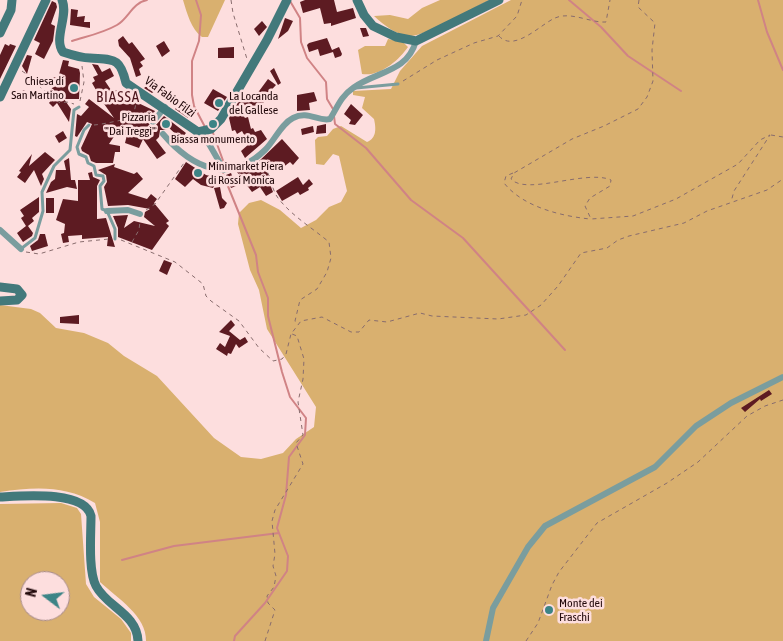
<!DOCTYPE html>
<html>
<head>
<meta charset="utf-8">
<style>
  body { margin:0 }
  #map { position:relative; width:783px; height:641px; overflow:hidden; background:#fddede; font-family:"Asap Condensed",sans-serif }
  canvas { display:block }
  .north { position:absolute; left:20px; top:571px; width:50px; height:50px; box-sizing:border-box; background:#fddede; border:1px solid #a5898a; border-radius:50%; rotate:285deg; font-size:14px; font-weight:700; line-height:20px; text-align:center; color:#22090b }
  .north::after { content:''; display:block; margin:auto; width:18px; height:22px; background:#3c8486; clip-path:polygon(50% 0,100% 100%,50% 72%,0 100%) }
</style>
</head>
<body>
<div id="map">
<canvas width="783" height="641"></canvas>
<div class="north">N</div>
</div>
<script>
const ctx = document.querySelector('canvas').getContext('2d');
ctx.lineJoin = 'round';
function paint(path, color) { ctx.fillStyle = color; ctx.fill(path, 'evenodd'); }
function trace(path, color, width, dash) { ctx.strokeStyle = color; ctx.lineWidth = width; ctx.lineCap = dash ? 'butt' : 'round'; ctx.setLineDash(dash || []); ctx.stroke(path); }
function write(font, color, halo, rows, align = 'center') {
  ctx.font = font + ' "Asap Condensed",sans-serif'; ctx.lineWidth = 5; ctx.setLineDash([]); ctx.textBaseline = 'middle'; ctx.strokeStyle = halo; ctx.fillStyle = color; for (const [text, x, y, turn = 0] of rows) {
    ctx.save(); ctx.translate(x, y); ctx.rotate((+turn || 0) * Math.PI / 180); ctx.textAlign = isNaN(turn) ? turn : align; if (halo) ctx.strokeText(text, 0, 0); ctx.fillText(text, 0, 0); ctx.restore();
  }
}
const forest = new Path2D(`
  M 183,0 L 225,0 L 208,37 L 202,37 C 191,29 187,13 183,0 Z
  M 440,0 L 489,0 C 472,9 428,35 411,36 C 397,36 384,25 374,16 L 390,15 L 408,19 L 422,8 Z
  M 511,0 L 783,0 L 783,641 L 146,641 C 147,616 117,598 100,582 L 100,522 L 95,503 C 65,485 34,487 0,492 L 0,305 L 31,309 L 40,313 L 56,328 L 84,333 L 108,343 L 124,356 L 157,376 L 214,438 L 241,457 L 261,459 L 283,453 L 296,439 L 314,427 L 316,407 L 267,329 L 259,290 L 250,270 L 238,224 L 239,213 L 249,203 L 261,200 L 280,210 L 301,228 L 316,220 L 329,207 L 341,202 L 347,191 L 339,156 L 333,154 L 324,165 L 316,164 L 315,140 L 318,137 L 327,136 L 333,129 L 341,126 L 367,142 C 377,138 376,128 374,119 L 362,108 L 365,97 L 353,95 L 353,91 L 391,89 L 400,71 L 422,46 Z
  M 388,39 L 403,42 L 408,47 C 399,60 380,77 362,74 L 358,50 L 365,46 L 385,46 Z
  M 61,503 L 77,508 L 81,514 L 86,584 L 94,597 L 121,619 L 131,633 L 131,641 L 0,641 L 0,504 ZM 30,581 L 60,581 L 60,611 L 30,611 Z`);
const stream = new Path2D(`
  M 196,0 L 201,15 L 200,29 L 199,41 L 192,61 L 192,95 L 194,106 L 205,127
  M 569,0 L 601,27 L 628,56 L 681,91
  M 758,0 L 767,32 L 783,70
  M 290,1 L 300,18 L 301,42 L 307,58 L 326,82 L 327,99 L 333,109
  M 72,41 C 88,36 103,33 117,25 C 129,18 132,3 147,0
  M 334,116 L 335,124 L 366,148 L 411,200 L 463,238 L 565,350
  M 213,133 L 225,166
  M 223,174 L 256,255 L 258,272 L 268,298 L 268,316 L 282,372 L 290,397 L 306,418 L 305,435 L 289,457 L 286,495 L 277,528 L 288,556 L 287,571 L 265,603 L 235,636 L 234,641
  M 122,560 L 174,546 L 279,533`);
const building = new Path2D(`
  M 305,0 L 334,0 L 337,12 L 353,8 L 356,18 L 331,26 L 331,23 L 324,24 L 320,8 L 303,13 L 300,2 Z
  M 52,1 L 56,3 L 57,7 L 51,24 L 55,26 L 53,41 L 44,59 L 35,54 L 40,43 L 34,40 Z
  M 71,9 L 78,10 L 77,17 L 85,16 L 84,22 L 90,22 L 90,28 L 70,25 Z
  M 285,18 L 293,21 L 288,31 L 278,39 Z
  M 262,21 L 267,27 L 259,36 L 254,29 Z
  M 360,28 L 366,28 L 369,36 L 363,37 Z
  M 123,36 L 129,44 L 132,42 L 145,59 L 140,62 L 143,66 L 139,69 L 141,75 L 136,77 L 130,58 L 119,46 L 118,40 Z
  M 327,38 L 332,50 L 339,47 L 342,54 L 341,56 L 335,58 L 333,52 L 320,56 L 318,49 L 309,52 L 307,45 L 309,43 Z
  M 164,41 L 170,51 L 162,57 L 156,46 Z
  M 5,44 L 9,46 L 10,44 L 16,46 L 0,79 L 0,55 Z
  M 234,47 L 234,58 L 218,58 L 218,48 Z
  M 27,55 L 32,56 L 27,74 L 22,66 Z
  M 63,60 L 69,61 L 68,66 L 79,69 L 80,73 L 79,99 L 64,99 L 71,109 L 69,122 L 57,103 L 53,107 L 49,103 L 52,99 L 49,92 L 53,87 L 53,77 L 58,78 Z
  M 92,64 L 98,65 L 102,72 L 110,68 L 114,76 L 105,81 L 111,90 L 122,91 L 134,99 L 134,101 L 155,111 L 148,121 L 150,126 L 155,126 L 164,116 L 186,133 L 181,139 L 168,127 L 166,130 L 160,130 L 159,137 L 156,140 L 166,153 L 157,159 L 143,139 L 139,148 L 125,143 L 127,135 L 115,135 L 109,144 L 120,146 L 120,152 L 115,152 L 113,163 L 96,163 L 91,161 L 89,155 L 82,151 L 81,148 L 92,124 L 87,122 L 77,137 L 75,136 L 77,114 L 81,116 L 89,107 L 85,104 L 89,99 L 114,118 L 95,91 L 96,90 L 92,83 L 95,81 L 93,77 L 98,75 Z
  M 274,68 L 281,83 L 278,85 L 270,71 Z
  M 268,79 L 276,85 L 262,100 L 264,102 L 257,108 L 258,111 L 252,113 L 251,104 L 237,107 L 245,118 L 248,117 L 251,129 L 253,128 L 255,132 L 261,130 L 267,139 L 245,158 L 241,151 L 249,144 L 242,131 L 237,134 L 235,130 L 232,131 L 229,118 L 243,94 L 251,102 Z
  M 154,81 L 160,88 L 152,93 L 144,88 Z
  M 213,89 L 227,97 L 218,111 L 204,103 Z
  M 23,90 L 35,95 L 33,100 L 21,96 Z
  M 314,92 L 317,101 L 309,103 L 310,110 L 297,111 L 297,95 Z
  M 183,102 L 192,109 L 188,118 L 175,109 Z
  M 351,104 L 363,115 L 355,125 L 349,124 L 351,120 L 344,114 Z
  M 326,124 L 326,133 L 316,134 L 317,126 Z
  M 313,126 L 314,132 L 302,135 L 301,129 Z
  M 63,131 L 67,138 L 59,143 L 55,136 Z
  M 282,139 L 299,158 L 293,165 L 290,162 L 282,168 L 279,164 L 267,172 L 271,178 L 268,179 L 273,192 L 266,196 L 260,187 L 252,192 L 237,172 L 255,165 Z
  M 45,152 L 55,160 L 42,174 L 44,179 L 41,186 L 34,170 L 25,183 L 17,177 L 21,172 L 19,171 L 32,154 L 29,166 Z
  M 69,158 L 71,180 L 75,180 L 77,189 L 67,187 L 46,193 L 51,182 L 55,179 L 56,170 L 66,170 L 64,161 Z
  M 186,162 L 206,175 L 218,178 L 213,188 L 201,185 L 193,179 L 185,187 L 175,179 Z
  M 115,164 L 114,167 L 134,174 L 137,172 L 143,179 L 128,193 L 147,199 L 151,194 L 157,199 L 154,203 L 169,221 L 166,223 L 169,226 L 152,250 L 118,237 L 118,228 L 113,216 L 128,215 L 124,228 L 134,221 L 155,226 L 144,217 L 145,212 L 150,209 L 128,205 L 108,206 L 104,187 L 107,182 L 106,175 L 98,170 Z
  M 92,172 L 93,177 L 100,180 L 97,186 L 97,219 L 106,218 L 115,247 L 107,246 L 108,237 L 82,239 L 82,235 L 68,236 L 69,242 L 63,243 L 61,234 L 64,233 L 65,224 L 56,220 L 63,199 L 78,201 L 78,180 L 90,180 L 88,173 Z
  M 231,173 L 236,186 L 231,188 L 226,175 Z
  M 298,177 L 303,185 L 309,179 L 313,184 L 308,188 L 309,190 L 300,195 L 298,192 L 282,201 L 276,191 Z
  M 220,187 L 222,198 L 227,203 L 224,208 L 220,209 L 214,188 Z
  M 39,197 L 39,212 L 32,218 L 34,221 L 28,226 L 33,233 L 32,236 L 23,242 L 17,233 L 26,226 L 21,218 L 24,216 L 20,210 Z
  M 46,198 L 54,198 L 54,213 L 46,213 Z
  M 40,234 L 45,234 L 48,246 L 32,251 L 30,246 L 38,240 Z
  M 164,260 L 172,263 L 167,275 L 159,271 Z
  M 79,315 L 79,324 L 60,323 L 60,317 Z
  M 231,320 L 235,325 L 229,331 L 240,340 L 245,337 L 248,342 L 239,348 L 236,344 L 231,354 L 228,353 L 227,356 L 216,349 L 220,343 L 225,347 L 230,336 L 219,332 Z
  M 769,390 L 772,394 L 761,401 L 760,399 L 745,412 L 741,408 Z`);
const path = new Path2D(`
  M 231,0 L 233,13 L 247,59
  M 639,0 L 638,7 L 655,23 L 652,50 L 653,81 L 647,97 L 638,109 L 604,126 L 572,139 L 514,173 L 511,179 C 526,196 587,169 611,180 L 610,186 L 590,198 L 585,206 L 591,219 L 633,216 L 676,199 L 738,164 L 760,140 L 770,135 L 734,191 L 731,202
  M 499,36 C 514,53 541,24 555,18 C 571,11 590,23 606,22 L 610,0
  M 22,71 C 32,79 37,70 40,87 L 60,103 L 67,102 L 74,104
  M 403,81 L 437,60 L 474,43 L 498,36 L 517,16 L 522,0
  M 80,101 L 84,82 L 82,66
  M 133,117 L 137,99
  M 94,125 C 108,124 136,115 148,119
  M 771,135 L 783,137
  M 254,167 L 266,169 C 271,178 272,190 278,198 C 292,216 311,227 329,242 L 331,258 L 327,272 L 317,289 L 300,300 L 295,321 L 297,325
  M 513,173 L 506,176 L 504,183 C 523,207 561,216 590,219
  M 146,210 L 155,204 L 184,163
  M 121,240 L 175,262 L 203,284 L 206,296 L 211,301 L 239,321 L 259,348 L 273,361 L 282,359 L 286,354 L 291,334 L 301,321 L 322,317 L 351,332 L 359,332 L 369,320 L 387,322 L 420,313 L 432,316 L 498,319 L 526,315 L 541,305 L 558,286 L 581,253 L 607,248 L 618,240 L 629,236 L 684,223 L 707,211 L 767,190 L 783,179
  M 132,242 L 139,230 L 140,221
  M 26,252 L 39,254 L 79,242 L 109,239
  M 265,641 L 275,610 L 268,603 L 267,596 L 274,587 L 276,576 L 273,566 L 275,554 L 272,521 L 275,510 L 303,464 L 296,443 L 303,435 L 298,402 L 303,379 L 304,359 L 297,336 L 292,334
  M 526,641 L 538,623 L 552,585 L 559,572 L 597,523 L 667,483 L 698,462 L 747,416 L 765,406 L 783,400`);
const lane = new Path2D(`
  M 356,88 L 398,84
  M 89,125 L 84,130 L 77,147 L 79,154 L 86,157 L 88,163 L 94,166 L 96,175 L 103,176 L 104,181 L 100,186 L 102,209 L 107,211 L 115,229 L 115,239
  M 22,248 L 35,238 L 43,211 L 42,192 L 54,166 L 70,150 L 74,110 L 79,107`);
const street = new Path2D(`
  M 153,122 L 165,107
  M 198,132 L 209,144 L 224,170
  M 163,134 C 192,168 229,185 265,150 C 275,140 281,124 293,118 C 308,110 318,122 330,119 C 337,108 341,96 353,88 C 376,71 407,73 416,41
  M 107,211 L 128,210 L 140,214
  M 0,230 L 21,249
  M 486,641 L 493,608 L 528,547 L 545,526 L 655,467 L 696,426 L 731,403 L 783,377`);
const secondary = new Path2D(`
  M 62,0 C 69,15 53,39 63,52 C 72,55 81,58 90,58 C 114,60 120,57 126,83 L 198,132 L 211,129 L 221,119 L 267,40 L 287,0
  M 357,0 L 364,15 L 373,26 L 396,37 L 416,41 L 499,0
  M 0,33 L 11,10 L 12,0
  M 0,97 L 46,0
  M 0,287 L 17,289 L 22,295 L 17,300 L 0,301
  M 0,497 C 21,496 85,490 91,516 C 91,534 88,571 96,586 C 107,607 137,614 138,641`);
const markers = [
  [74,88,5,"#3c8486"],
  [219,103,5,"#3c8486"],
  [166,124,5,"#3c8486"],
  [213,124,5,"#3c8486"],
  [198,173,5,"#3c8486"],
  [549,610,5,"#3c8486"]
];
const poiNames = [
  ["Chiesa di",64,81,"right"],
  ["San Martino",64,95,"right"],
  ["La Locanda",229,96],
  ["del Gallese",229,110],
  ["Pizzaria",156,117,"right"],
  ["\"Dai Treggi\"",156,131,"right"],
  ["Biassa monumento",213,139,"center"],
  ["Minimarket Piera",208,166],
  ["di Rossi Monica",208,180],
  ["Monte dei",559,603],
  ["Fraschi",559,617]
];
const streetNames = [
  ["Via Fabio Filzi",170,97,36]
];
const quarterNames = [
  ["BIASSA",118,97]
];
paint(forest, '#d9b06f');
trace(stream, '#d08385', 2);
paint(building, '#5d1b22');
trace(path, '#886c6d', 1, [4, 4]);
trace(lane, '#7a9d9e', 3);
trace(street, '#7a9d9e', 6);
trace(secondary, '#43797b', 9);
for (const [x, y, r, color] of markers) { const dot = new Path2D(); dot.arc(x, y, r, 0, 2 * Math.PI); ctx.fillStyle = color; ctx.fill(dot); trace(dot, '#fddede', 2); }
write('12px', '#22090b', '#fddede', poiNames, 'left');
write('12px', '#22090b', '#fddede', streetNames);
ctx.letterSpacing = '1px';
write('15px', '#4c131a', '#fddede', quarterNames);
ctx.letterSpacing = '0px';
</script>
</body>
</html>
